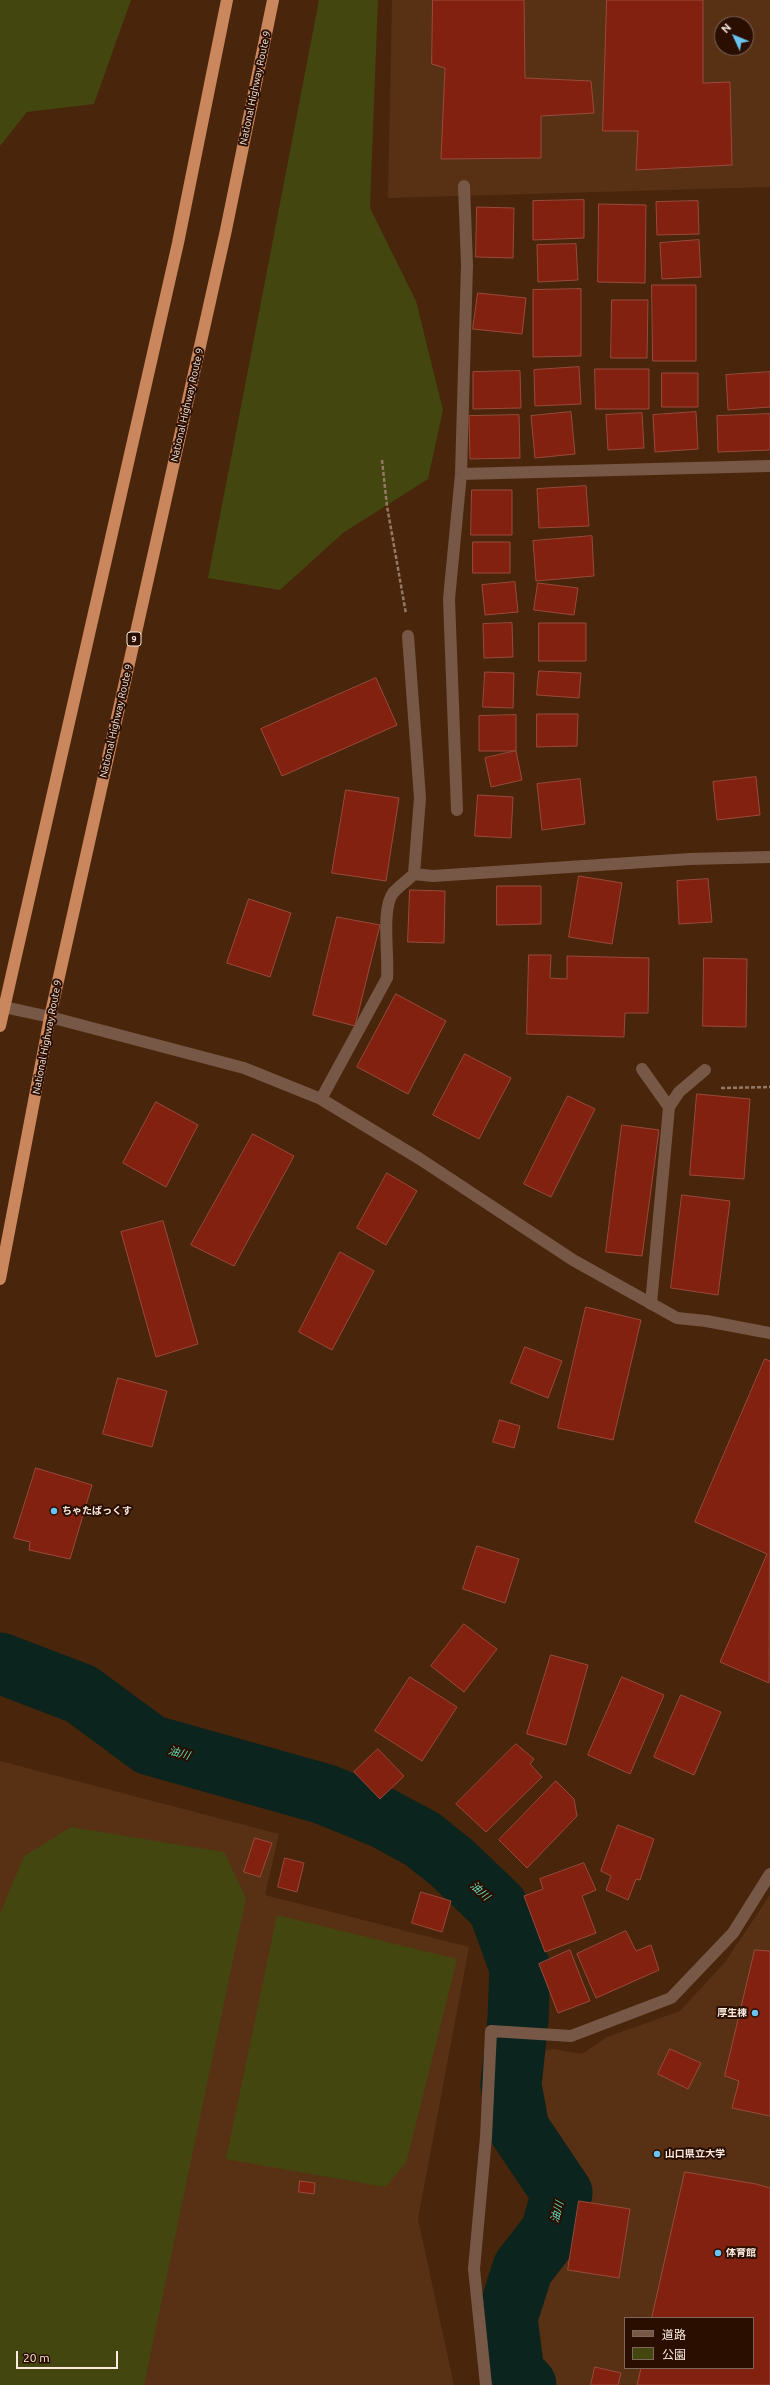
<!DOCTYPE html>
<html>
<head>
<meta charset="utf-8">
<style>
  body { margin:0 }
  #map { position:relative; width:770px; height:2385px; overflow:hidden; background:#49250b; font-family:Ubuntu,"Noto Sans JP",sans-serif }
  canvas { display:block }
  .legend { position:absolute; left:624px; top:2317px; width:130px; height:52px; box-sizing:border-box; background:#2a0e00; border:1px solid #7d665a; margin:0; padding:5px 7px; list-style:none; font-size:12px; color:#faeae0 }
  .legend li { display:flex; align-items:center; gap:8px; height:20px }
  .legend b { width:20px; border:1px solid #7d665a }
  .north { position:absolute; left:714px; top:16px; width:40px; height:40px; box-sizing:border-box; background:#2a0e00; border:1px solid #7d665a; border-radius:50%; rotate:314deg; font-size:11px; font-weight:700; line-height:16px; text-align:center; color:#faeae0 }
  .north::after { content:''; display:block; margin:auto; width:14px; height:18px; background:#69c4f1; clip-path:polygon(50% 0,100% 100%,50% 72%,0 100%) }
  .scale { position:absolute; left:16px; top:2351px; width:102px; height:18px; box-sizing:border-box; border:2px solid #faeae0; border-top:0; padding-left:5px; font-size:12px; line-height:14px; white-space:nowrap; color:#faeae0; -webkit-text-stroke:3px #2a0e00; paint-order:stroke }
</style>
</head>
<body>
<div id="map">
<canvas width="770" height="2385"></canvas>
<ul class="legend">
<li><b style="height:5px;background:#775846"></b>道路</li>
<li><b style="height:11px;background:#43460e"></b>公園</li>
</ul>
<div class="north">N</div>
<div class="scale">20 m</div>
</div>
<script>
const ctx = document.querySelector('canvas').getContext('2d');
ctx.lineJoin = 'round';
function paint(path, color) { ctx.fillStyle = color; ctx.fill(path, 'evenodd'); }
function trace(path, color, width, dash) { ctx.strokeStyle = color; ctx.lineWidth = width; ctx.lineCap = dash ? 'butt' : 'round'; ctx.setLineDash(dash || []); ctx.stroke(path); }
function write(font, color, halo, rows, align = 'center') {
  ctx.font = font + ' Ubuntu,"Noto Sans JP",sans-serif'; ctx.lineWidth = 4; ctx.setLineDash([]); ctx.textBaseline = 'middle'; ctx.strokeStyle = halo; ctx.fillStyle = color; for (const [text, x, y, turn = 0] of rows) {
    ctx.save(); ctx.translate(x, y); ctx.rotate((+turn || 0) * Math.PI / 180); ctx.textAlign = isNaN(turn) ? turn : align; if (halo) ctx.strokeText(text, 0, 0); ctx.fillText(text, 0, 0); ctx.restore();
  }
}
const built = new Path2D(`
  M 392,0 L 770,0 L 770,187 L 388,198 ZM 722,24 L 746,24 L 746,48 L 722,48 Z
  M 0,1761 L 279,1834 L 265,1895 L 469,1947 L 418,2219 L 454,2385 L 0,2385 Z
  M 770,1895 L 770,2385 L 529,2385 L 522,2375 L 511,2320 L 522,2283 L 549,2245 L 560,2238 L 567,2198 L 560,2174 L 527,2133 L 515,2092 L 520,2055 L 553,2049 L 582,2054 L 607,2037 L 680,2011 L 725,1962 ZM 625,2318 L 753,2318 L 753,2368 L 625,2368 Z`);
const green = new Path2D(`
  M 0,0 L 131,0 L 94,104 L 27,112 L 0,146 Z
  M 319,0 L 378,0 L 370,208 L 416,301 L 443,410 L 428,479 L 343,533 L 280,590 L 208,578 Z
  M 71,1827 L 224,1852 L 246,1898 L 144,2385 L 0,2385 L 0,1914 L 24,1856 Z
  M 277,1915 L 457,1959 L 406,2163 L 385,2187 L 226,2159 Z`);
const river = new Path2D(`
  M 0,1663 L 81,1694 L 150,1745 L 324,1794 L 383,1818 L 422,1839 L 452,1863 L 498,1907 L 520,1968 L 518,2019 L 511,2085 L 519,2129 L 562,2193 L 551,2232 L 523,2268 L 507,2318 L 514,2373 L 526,2385`);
const building = new Path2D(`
  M 433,0 L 524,0 L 525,78 L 591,81 L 594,113 L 541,116 L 541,158 L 441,159 L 445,68 L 432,64 Z
  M 607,0 L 703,0 L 703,83 L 730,82 L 732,165 L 636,170 L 638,131 L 603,131 Z
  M 584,200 L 584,238 L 533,240 L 533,201 Z
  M 698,201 L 699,234 L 657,235 L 656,202 Z
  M 599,204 L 646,205 L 645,283 L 598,282 Z
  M 477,207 L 514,208 L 513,258 L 476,257 Z
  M 699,240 L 701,277 L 662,279 L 660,243 Z
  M 576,244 L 578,280 L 538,282 L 537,245 Z
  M 652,285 L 696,285 L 696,361 L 653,361 Z
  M 581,289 L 581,356 L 533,357 L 533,290 Z
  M 478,293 L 526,298 L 522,334 L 473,329 Z
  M 612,300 L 648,300 L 647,358 L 611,358 Z
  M 579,367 L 581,404 L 535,406 L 534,370 Z
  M 595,369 L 649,369 L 649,409 L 596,409 Z
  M 520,371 L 521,408 L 473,409 L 473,372 Z
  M 770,372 L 770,407 L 728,410 L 726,375 Z
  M 662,373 L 698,373 L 698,407 L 662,407 Z
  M 571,412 L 575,454 L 535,458 L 531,416 Z
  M 696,412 L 698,449 L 655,452 L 653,415 Z
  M 642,413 L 644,448 L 608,450 L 606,415 Z
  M 770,414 L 770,450 L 718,452 L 717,416 Z
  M 519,415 L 520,458 L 470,459 L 469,416 Z
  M 586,486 L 589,526 L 539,528 L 537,489 Z
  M 472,490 L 512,490 L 512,535 L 471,535 Z
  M 592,536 L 594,576 L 536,581 L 533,541 Z
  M 473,542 L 510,542 L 510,573 L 473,573 Z
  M 515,582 L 518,612 L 485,615 L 482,585 Z
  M 538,583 L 578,588 L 574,615 L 534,610 Z
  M 512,623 L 513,657 L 484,658 L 483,624 Z
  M 539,623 L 586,623 L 586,661 L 539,661 Z
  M 539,671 L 581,673 L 579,698 L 537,695 Z
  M 485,672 L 514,673 L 513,708 L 483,707 Z
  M 376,678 L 397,725 L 282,776 L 261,729 Z
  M 537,714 L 578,714 L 577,746 L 537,747 Z
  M 516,715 L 516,751 L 479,751 L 479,716 Z
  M 516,751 L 522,780 L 491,787 L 485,758 Z
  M 756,777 L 760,815 L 717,820 L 713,782 Z
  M 580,779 L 585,824 L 542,830 L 537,784 Z
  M 346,790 L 399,798 L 386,881 L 332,873 Z
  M 478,795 L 513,797 L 511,838 L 475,836 Z
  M 579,876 L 622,883 L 612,944 L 569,937 Z
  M 708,879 L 712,922 L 679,924 L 677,881 Z
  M 497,886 L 541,886 L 541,924 L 497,925 Z
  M 410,890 L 445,891 L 444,943 L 408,942 Z
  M 249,899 L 291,913 L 270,977 L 227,963 Z
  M 337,917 L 380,925 L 355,1026 L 313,1015 Z
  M 529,955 L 551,955 L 550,978 L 567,979 L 567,956 L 649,958 L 648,1013 L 625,1013 L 624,1037 L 527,1034 Z
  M 704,958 L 747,959 L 746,1027 L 703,1026 Z
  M 396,994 L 446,1021 L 408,1094 L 357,1067 Z
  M 465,1054 L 511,1078 L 479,1139 L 433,1115 Z
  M 697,1094 L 750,1099 L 744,1179 L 690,1175 Z
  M 568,1096 L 595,1109 L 551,1197 L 524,1184 Z
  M 156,1102 L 198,1125 L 166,1187 L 123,1163 Z
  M 622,1125 L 659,1130 L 642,1256 L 606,1252 Z
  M 253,1134 L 294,1156 L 234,1266 L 191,1245 Z
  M 387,1173 L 417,1191 L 386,1245 L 357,1228 Z
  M 682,1195 L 730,1201 L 718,1295 L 671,1288 Z
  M 163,1221 L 198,1344 L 156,1357 L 121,1232 Z
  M 340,1252 L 374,1271 L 332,1350 L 299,1332 Z
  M 586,1307 L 641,1320 L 613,1440 L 558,1428 Z
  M 525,1347 L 562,1361 L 548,1398 L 511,1383 Z
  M 765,1359 L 770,1361 L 769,1683 L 720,1662 L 767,1554 L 695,1522 Z
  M 118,1378 L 167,1391 L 152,1447 L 103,1434 Z
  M 500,1420 L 520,1426 L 514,1448 L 493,1442 Z
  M 36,1468 L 92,1485 L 70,1559 L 29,1550 L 30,1542 L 14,1538 Z
  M 477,1546 L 519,1559 L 505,1603 L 463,1589 Z
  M 464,1624 L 497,1649 L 464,1692 L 431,1666 Z
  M 551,1655 L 588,1665 L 566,1745 L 527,1734 Z
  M 410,1677 L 457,1707 L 422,1761 L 375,1731 Z
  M 622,1677 L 664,1695 L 630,1774 L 588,1755 Z
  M 681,1695 L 721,1712 L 694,1775 L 654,1757 Z
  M 516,1744 L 534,1759 L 530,1764 L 542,1777 L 486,1832 L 456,1804 Z
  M 378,1749 L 404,1776 L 380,1799 L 354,1772 Z
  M 556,1781 L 574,1799 L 577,1816 L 527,1868 L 499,1840 Z
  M 618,1825 L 654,1839 L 640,1880 L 636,1879 L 628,1900 L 606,1890 L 611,1876 L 601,1871 Z
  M 255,1838 L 272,1843 L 260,1877 L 244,1872 Z
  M 285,1858 L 304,1863 L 297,1892 L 278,1887 Z
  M 584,1863 L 596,1890 L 582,1896 L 596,1933 L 545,1952 L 524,1896 L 543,1889 L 540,1879 Z
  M 421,1892 L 451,1901 L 442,1932 L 412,1923 Z
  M 626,1931 L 636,1951 L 651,1945 L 659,1970 L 596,1998 L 577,1954 Z
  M 570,1950 L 590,2001 L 558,2013 L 539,1964 Z
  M 755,1950 L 770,1951 L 770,2116 L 732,2108 L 739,2081 L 725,2076 Z
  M 670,2049 L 701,2063 L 688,2089 L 658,2074 Z
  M 685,2172 L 756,2184 L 770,2188 L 770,2385 L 637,2385 L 641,2368 L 753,2368 L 753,2318 L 652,2318 Z
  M 300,2181 L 315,2183 L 314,2194 L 299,2192 Z
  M 579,2201 L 630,2209 L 619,2278 L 568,2270 Z
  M 595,2367 L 621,2373 L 618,2385 L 591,2385 Z`);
const path = new Path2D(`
  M 382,460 L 387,506 L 406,614
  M 721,1088 L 770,1087`);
const service = new Path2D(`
  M 642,1069 L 669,1107 L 651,1304
  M 669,1107 L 679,1092 L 705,1070`);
const minor = new Path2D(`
  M 461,474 L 770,466
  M 457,810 L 449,599 L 461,474 L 467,265 L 464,186
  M 414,874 L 433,876 L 690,859 L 770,857
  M 0,1006 L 50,1017 L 244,1068 L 321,1099 L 420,1159 L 573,1260 L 677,1318 L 706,1321 L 770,1333
  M 321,1099 L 387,978 C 389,956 381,909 393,893 C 399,886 408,880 414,874 L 420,798 L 408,636
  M 486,2385 L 474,2269 L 486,2137 L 491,2031 L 571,2036 L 671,1998 L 733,1933 L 770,1874`);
const trunk = new Path2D(`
  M 0,1026 L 178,243 L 227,0
  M 0,1279 L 50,1017 L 226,230 L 273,0`);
const markers = [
  [54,1511,4,"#69c4f1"],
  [755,2013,4,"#69c4f1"],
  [657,2154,4,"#69c4f1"],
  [718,2253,4,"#69c4f1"]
];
const shields = [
  [134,639,14]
];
const shieldNames = [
  ["9",134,639]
];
const streetNames = [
  ["National Highway Route 9",255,88,-78],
  ["National Highway Route 9",187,405,-77],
  ["National Highway Route 9",116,721,-77],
  ["National Highway Route 9",47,1037,-79]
];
const poiNames = [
  ["ちゃたばっくす",62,1511],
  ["厚生棟",747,2013,"right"],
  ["山口県立大学",665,2154],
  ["体育館",726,2253]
];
const waterNames = [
  ["油川",179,1753,16],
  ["油川",480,1891,42],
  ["油川",557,2212,-75]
];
paint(built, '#583115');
paint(green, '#43460e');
trace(river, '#0b241d', 61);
paint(building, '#832110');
trace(building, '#994a3b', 1);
trace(path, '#947966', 2.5, [4, 2]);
trace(service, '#775846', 12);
trace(minor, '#775846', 12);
trace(trunk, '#ca865c', 12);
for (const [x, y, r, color] of markers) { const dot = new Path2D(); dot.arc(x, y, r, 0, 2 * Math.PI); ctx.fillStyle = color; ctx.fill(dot); trace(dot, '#2a0e00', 1.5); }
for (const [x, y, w] of shields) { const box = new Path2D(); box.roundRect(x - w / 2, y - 7, w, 14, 3); ctx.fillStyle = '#2a0e00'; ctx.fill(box); trace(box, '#faeae0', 1); }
write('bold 9px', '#faeae0', null, shieldNames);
write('10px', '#faeae0', '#2a0e00', streetNames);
write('bold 10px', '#faeae0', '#2a0e00', poiNames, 'left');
write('italic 11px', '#61dab8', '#2a0e00', waterNames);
</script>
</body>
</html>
